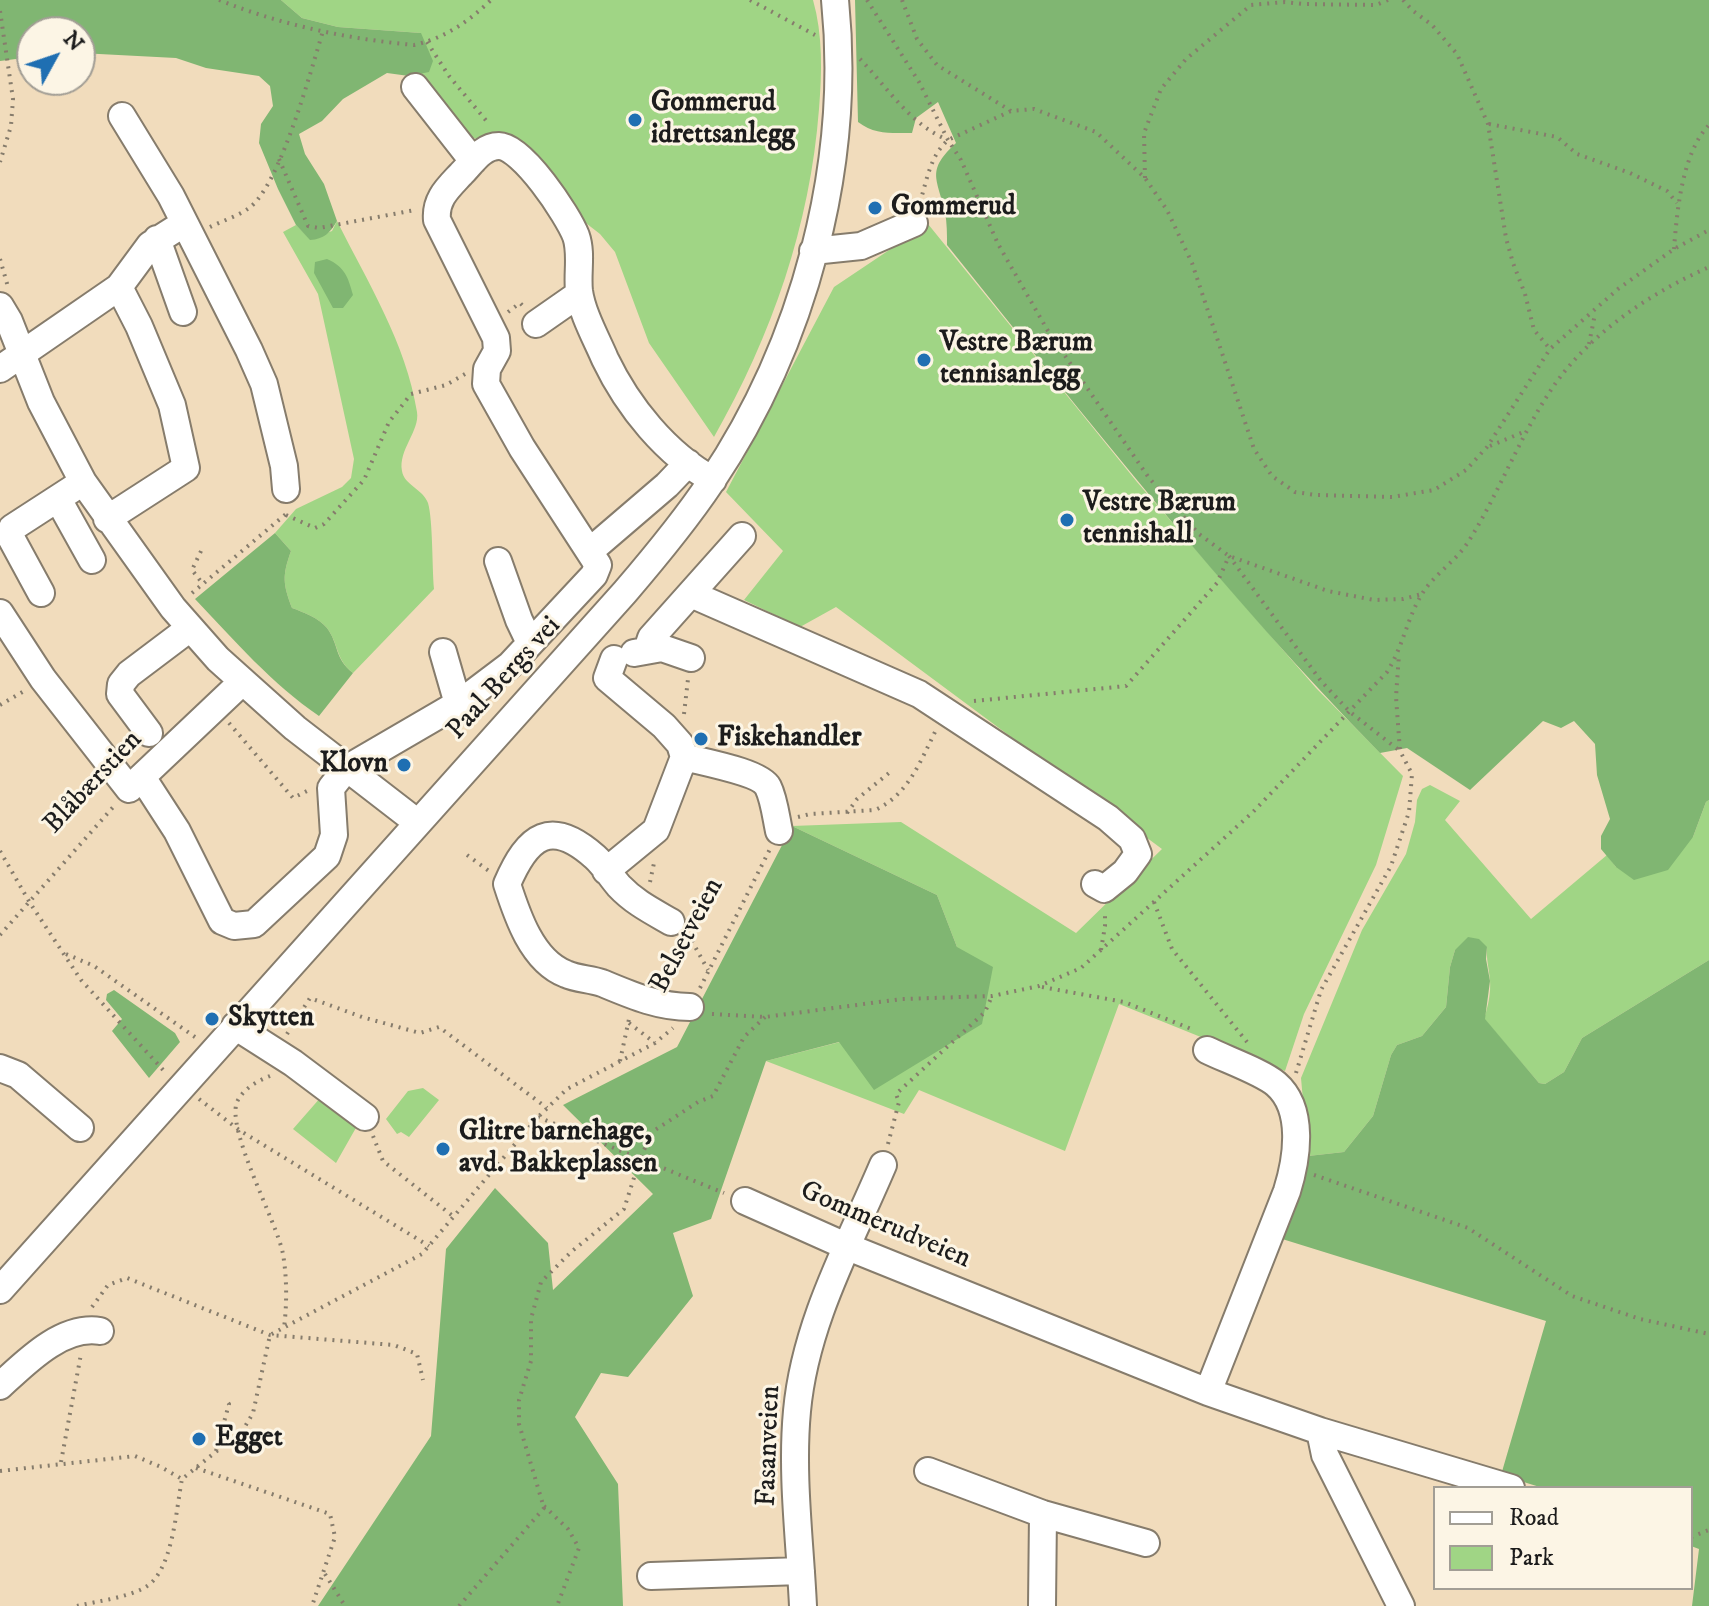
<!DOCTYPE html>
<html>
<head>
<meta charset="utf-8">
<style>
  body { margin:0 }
  #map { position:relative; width:1709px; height:1606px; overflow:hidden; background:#f1dcbc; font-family:"IM FELL DW Pica",serif }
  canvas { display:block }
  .legend { position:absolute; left:1433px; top:1486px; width:260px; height:104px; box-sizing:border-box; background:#fcf5e5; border:2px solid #a29e95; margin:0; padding:10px 14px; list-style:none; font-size:24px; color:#1c1c1c }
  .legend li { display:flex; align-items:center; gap:16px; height:40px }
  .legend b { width:40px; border:2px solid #a29e95 }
  .north { position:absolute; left:16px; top:16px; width:80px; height:80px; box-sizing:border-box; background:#fcf5e5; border:2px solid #a29e95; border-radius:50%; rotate:50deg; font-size:22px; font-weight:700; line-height:32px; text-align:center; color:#1c1c1c }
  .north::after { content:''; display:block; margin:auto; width:28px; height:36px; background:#1f6fb2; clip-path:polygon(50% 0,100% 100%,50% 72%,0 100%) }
</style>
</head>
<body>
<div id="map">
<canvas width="1709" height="1606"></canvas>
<ul class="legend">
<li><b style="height:10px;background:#fff"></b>Road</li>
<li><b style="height:22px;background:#a0d585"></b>Park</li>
</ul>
<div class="north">N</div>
</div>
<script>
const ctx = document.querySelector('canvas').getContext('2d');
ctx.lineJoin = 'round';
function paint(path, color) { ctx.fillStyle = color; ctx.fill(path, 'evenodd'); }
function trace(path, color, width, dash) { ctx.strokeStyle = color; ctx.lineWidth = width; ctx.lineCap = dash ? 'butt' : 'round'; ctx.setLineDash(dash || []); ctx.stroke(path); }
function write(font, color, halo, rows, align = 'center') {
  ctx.font = font + ' "IM FELL DW Pica",serif'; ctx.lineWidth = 6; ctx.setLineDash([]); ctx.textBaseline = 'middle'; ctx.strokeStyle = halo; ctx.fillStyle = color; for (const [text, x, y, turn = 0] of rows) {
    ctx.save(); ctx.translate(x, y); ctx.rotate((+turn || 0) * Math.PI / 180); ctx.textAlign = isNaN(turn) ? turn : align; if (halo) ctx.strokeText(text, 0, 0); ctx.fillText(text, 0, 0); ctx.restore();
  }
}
const green = new Path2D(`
  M 281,0 L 813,0 C 823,35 822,73 819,109 C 810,226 772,335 714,437 L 649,343 L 615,252 L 600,234 L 479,140 L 461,133 L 417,75 L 421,33 L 338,27 L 302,18 Z
  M 337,221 C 368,283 406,343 417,412 C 420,431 398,450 402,471 C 404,485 423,489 428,503 C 433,520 432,568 434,589 L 353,673 C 335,659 339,644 327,628 C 319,618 303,612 292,608 C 283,584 282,576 291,551 L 275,533 L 296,509 L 342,487 L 351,478 L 354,459 L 318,294 L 283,232 L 296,225 L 310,239 L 332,231 Z
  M 928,224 L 1137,482 L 1316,688 L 1403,776 L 1376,865 L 1304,1014 L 1285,1071 L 1119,1004 L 1065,1151 L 919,1090 L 904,1114 L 766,1061 L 840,1042 L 875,1089 L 957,947 L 937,895 L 792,826 L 901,822 L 1076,933 L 1162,849 L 836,607 L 800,627 L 744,600 L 783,551 L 726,492 L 834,287 Z
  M 1430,785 L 1460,801 L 1445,820 L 1531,919 L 1607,855 L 1616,867 L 1693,837 L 1706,802 L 1709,800 L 1709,960 L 1582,1038 L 1564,1072 L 1545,1084 L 1539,1083 L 1484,1019 C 1488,1006 1491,994 1490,980 C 1489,968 1486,959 1487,947 L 1455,950 L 1450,967 L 1446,1007 L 1422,1036 L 1397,1045 L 1391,1055 L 1373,1116 L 1344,1152 L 1308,1156 L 1301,1078 L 1362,930 L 1406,854 L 1415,822 L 1417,800 L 1422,789 Z
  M 423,1088 L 439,1100 L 409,1137 L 401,1132 L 397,1134 L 386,1119 L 408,1091 Z
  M 321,1097 L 357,1126 L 336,1163 L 293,1129 Z`);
const forest = new Path2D(`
  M 0,0 L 281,0 L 302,18 L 338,27 L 421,33 L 433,61 L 429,72 L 409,76 L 387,73 L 343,99 L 322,121 L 299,134 L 305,154 L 324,184 L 337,221 C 330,233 324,239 310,240 L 296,225 L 278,189 L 259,143 L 261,124 L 273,106 L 270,86 L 259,76 L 206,68 L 176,58 L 80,53 L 80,32 L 32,32 L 32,57 L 0,61 Z
  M 855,0 L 1709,0 L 1709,800 L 1706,802 L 1693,837 L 1668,870 L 1634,880 L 1616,867 L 1601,849 L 1601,836 L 1610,819 L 1597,775 L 1595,744 L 1574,721 L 1561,728 L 1543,721 L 1470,790 L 1407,748 L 1380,753 C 1224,594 1086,418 947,245 C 947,234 947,223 945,212 C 937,177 926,171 956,143 L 938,102 L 916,118 L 912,133 C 892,133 875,135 858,122 Z
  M 327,259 C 345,267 348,277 353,295 L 343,308 L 333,308 L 314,273 L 315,262 Z
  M 275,533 L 291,551 C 282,576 283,584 292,608 C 303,612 319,618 327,628 C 339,644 334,658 353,673 L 319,716 C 272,684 234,640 195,599 Z
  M 792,826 L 937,895 L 957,947 L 993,967 L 982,1024 L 874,1090 L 839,1042 L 766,1061 L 711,1219 L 673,1233 L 693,1296 L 628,1377 L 601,1373 L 575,1417 L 618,1484 L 623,1606 L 318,1606 L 431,1436 L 446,1249 L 495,1188 L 548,1243 L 553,1290 L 653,1194 L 563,1105 L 677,1047 Z
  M 1468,937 L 1479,939 L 1487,947 L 1486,959 L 1490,981 L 1485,1019 L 1539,1083 L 1545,1084 L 1564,1072 L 1582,1038 L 1709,960 L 1709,1606 L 1692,1606 L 1699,1549 L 1691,1546 L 1691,1488 L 1543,1488 L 1501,1475 L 1546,1321 L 1279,1238 L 1308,1156 L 1344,1152 L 1373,1116 L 1391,1055 L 1397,1045 L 1422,1036 L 1446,1007 L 1450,967 L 1455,950 Z
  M 114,990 L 175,1033 L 180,1042 L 149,1078 L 112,1031 L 122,1019 L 106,1000 L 107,994 Z`);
const path = new Path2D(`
  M 219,0 C 281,25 348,39 414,45 C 445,38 468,22 491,0
  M 750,0 L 815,35
  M 867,0 L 919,82 L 948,140 L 961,160 L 998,244 L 1048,331 L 1149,478 L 1199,534 L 1229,556 L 1328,591 L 1374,600 L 1403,599 L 1422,594
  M 902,0 L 917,39 L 937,65 L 1011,111
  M 1403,0 L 1412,10 L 1432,25 L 1457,54 L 1488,124 L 1506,238 L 1513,263 L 1525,294 L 1534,330 L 1550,349
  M 0,11 L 13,99 L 11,126 L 0,162
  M 427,42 L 449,76 L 489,124
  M 860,59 C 886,86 911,125 946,139
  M 1489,124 L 1557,137 L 1577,154 L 1630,173 L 1667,191 L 1677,203
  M 279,159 L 308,226 L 319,228 L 415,210
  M 1145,178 L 1144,133 L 1161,89 L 1186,59 L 1251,5 L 1285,2 L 1303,4 L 1376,5 L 1388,0
  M 920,202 C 927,180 930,156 948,140 L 1011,111 L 1034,109 L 1096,132 L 1145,178 L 1167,210 L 1192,263 L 1254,449 L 1272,476 L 1295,492 L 1316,495 L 1392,497 L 1434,490 L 1466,470 L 1487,447 L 1550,349 L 1618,289 L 1674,249 L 1709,230
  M 210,227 C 222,221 238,216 249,208 C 280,186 311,70 323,31
  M 1674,249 C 1677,211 1682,153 1709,125
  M 0,259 L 8,287
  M 508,312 L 520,303 L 523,306
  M 1589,344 L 1595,314
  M 1490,446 L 1526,431
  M 286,515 L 315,528 L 324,524 L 364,480 L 389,422 L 411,394 L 446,385 L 465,374
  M 201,551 L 192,570 L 203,584
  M 1229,556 L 1321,681 L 1350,712 L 1400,751
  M 192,593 L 286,514
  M 974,701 L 1126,686 L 1217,583 L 1229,556
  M 0,705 L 24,691
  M 684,714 L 688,679
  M 229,723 L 293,798 L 307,791
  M 847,813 L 857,799 L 889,773
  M 798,817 L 810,814 L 875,810 C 908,795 920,762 935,732
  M 0,851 L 30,903 L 81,980 L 165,1072
  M 467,855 L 489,871
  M 650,882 L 654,863
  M 1154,902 L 1172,949 L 1247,1042
  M 688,934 L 708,970
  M 0,935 L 115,805
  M 1101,950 L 1105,926 L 1105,911
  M 66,954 L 94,966 L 195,1037
  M 1042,987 L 1124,1002 L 1194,1030
  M 700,988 L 770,849
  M 712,1014 L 765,1017 L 902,999 L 992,996 L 1039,986 L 1081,968 L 1253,812 L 1387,672 C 1403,647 1407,618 1422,594 C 1434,574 1458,560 1470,539 C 1501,489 1521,433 1555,384 C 1593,331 1651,293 1709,267
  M 629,1023 L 655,1043
  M 287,1034 L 310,998 L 362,1017 L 420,1033 L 439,1027 L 547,1108
  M 620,1061 L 629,1019
  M 1296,1073 L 1321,990 L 1391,866 L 1409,812 L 1412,774 L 1400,751 L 1396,697 L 1399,654
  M 270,1076 C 257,1081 243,1089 237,1102 C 226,1130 277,1222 283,1254 C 287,1278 287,1304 284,1328
  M 199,1099 L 239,1130 L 429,1246
  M 538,1117 L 724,1193
  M 373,1136 L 383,1161 L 454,1217
  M 888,1144 L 899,1102 L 896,1094 L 985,1012 L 992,996
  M 1314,1175 L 1468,1228 L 1572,1296 L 1640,1319 L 1709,1334
  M 92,1307 L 108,1285 L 127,1278 L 270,1335 L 394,1345 L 417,1354 L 423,1380
  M 216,1451 L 229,1404 L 224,1399
  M 61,1462 L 81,1354
  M 196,1468 L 330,1514 L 335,1537 L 312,1606
  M 0,1471 L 135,1456 L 161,1467 L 182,1479
  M 544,1506 L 568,1529 L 579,1548 L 557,1606
  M 1691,1537 L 1709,1530
  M 325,1574 L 345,1606
  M 77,1606 C 98,1601 125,1598 144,1588 C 173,1573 176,1509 182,1479 L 243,1430 L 253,1413 L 270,1335 L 422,1254 L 538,1117 L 567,1089 L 655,1043 L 673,1028
  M 459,1606 L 544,1508 L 519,1424 L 519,1400 L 531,1361 L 531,1319 L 541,1282 L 571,1252 L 624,1209 L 640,1159 L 652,1132 L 698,1102 L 713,1096 L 744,1037 L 765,1017`);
const minor = new Path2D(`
  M 415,87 L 473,161
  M 122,116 L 171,196 L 249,350 L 264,384 L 284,466 L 286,489
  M 157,239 L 183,312
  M 813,251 L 861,246 L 914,223
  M 0,306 L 9,321 L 41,402 L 83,482 L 173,608 L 218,659 L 295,728 L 418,823
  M 536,324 L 579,294
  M 0,369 L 119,287 L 150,245 L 183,224
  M 58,499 L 92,560
  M 107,519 L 186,468 L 172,405 L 139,326 L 119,287
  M 590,551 L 667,485 L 688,463
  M 498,561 L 519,620 L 530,643
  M 41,593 L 10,536 L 12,528 L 83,482
  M 691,594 L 919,694 L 1108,818 L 1132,839 L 1138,854 L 1125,872 L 1104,889 L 1095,884
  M 0,613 L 43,679 L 129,789 L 242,682
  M 647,650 L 651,638 L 742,536
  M 443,652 L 458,704
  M 634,653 L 662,648 L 691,658
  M 149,733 L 120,694 L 121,684 L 129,674 L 190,628
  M 684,757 C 702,762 760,772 768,787 C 774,799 776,817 779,831
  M 142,777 L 177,831 L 222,921 L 234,926 L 254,924 L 327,856 L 334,835 L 331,788 L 346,769 L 461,702 L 510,665 L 594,575 L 598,565 L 522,448 L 486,384 L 487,369 L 497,351 L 496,338 L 437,220 C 435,199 448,188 461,174 C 472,163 482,146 499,146 C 522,146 568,215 576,236 C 582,253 577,273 579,291 C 582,313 596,338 605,359 C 628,407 666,454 713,480
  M 606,871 L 656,830 L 684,757 L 680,744 L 664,726 L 607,678 L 614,659
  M 671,922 C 652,911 634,902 619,886 C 611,877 604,865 595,857 C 551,818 528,835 507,884 C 517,915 532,961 566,974 C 577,979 590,979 602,983 C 631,995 658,1007 690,1007
  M 235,1026 L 293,1063 L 365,1117
  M 1207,1050 C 1225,1059 1262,1072 1276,1084 C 1305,1109 1297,1159 1287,1191 L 1208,1392
  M 0,1068 L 18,1075 L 80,1128
  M 745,1201 L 848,1247 L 1208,1392 L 1320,1431 L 1511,1488
  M 0,1290 L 625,592 C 655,557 685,521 711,482 C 804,344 852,166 835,0
  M 0,1386 C 26,1362 62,1325 100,1331
  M 1320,1431 L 1325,1455 L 1401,1606
  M 928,1471 L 1043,1514 L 1146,1543
  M 651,1576 L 801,1571
  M 803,1606 C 800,1542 791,1475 797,1411 C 805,1323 849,1245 883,1165
  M 1042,1606 L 1043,1514`);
const markers = [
  [635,120,8,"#1f6fb2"],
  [875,208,8,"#1f6fb2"],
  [924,360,8,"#1f6fb2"],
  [1067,520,8,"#1f6fb2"],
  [701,739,8,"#1f6fb2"],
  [404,765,8,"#1f6fb2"],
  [212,1019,8,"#1f6fb2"],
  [443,1149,8,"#1f6fb2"],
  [199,1439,8,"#1f6fb2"]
];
const poiNames = [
  ["Gommerud",651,104],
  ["idrettsanlegg",651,136],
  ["Gommerud",891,208],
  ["Vestre Bærum",940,344],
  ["tennisanlegg",940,376],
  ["Vestre Bærum",1083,504],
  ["tennishall",1083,536],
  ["Fiskehandler",717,739],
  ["Klovn",388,765,"right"],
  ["Skytten",228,1019],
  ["Glitre barnehage,",459,1133],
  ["avd. Bakkeplassen",459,1165],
  ["Egget",215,1439]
];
const streetNames = [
  ["Paal Bergs vei",505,679,-48],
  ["Blåbærstien",94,783,-47],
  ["Belsetveien",688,936,-62],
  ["Gommerudveien",885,1226,23],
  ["Fasanveien",770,1446,-88]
];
paint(green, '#a0d585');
paint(forest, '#80b672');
trace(minor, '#867c6c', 30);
trace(path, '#867c6c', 4, [2, 6]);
trace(minor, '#fff', 26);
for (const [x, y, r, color] of markers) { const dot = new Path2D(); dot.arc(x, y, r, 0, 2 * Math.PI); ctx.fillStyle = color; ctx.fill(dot); trace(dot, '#fcf5e5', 3); }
write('bold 28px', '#1c1c1c', '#fcf5e5', poiNames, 'left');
write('28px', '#1c1c1c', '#fcf5e5', streetNames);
</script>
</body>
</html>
